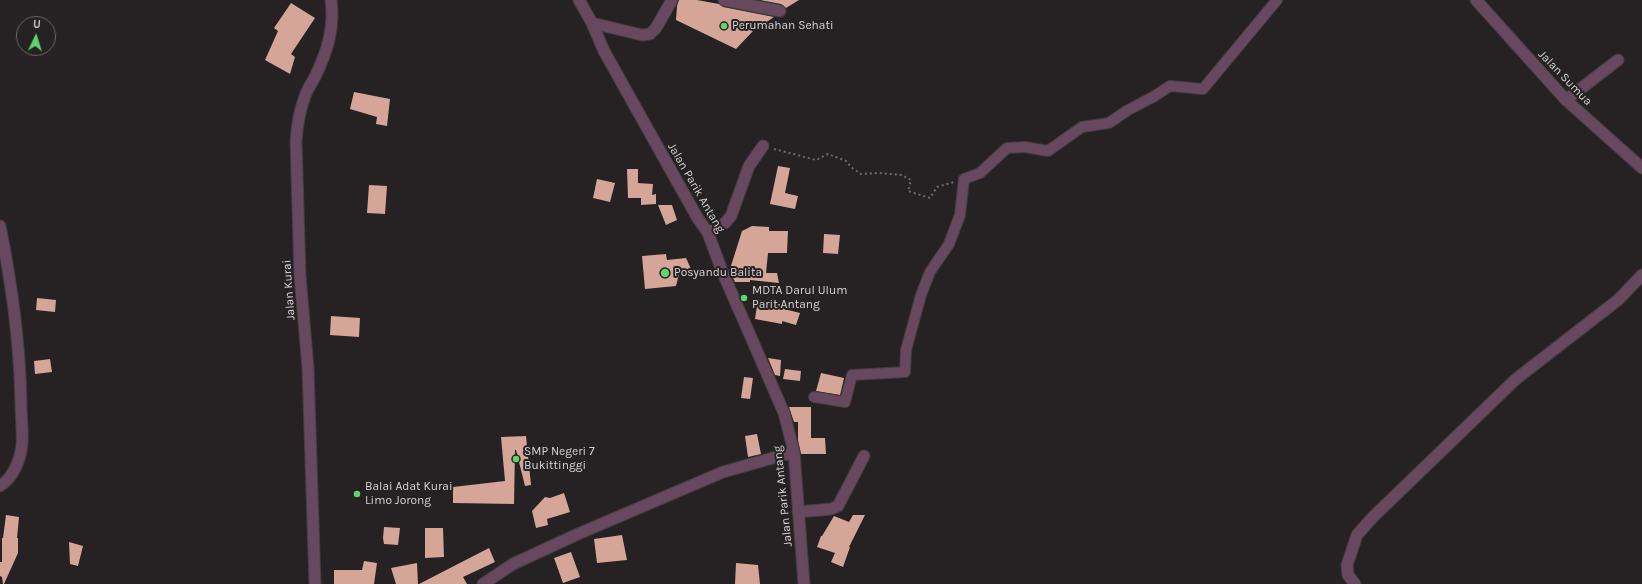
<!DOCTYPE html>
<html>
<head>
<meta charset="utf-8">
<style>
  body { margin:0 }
  #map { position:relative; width:1642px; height:584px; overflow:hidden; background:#262223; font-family:Karla,sans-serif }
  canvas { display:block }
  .north { position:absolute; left:16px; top:16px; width:40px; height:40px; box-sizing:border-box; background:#262223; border:1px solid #6c696a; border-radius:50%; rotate:4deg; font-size:11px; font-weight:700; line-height:16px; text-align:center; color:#d6d4d4 }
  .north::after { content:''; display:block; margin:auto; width:14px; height:18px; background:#5ed56c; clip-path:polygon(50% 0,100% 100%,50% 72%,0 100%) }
</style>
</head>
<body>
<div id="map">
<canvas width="1642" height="584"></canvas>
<div class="north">U</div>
</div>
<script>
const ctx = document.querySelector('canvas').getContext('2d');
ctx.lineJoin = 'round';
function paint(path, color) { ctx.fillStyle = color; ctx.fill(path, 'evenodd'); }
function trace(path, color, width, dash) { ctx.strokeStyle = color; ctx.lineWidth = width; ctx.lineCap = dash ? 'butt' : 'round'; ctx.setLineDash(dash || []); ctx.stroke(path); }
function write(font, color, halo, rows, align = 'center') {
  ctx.font = font + ' Karla,sans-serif'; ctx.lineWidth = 4; ctx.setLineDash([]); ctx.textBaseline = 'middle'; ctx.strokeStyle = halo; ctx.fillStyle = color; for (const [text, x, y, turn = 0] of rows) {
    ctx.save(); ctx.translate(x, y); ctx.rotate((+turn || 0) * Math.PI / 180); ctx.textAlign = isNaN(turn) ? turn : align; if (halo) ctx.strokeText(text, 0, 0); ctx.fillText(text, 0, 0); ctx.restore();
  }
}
const building = new Path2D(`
  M 679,0 L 697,0 L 719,4 L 723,7 L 774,17 L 753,31 L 736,49 L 676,20 L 677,6 Z
  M 760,0 L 799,0 L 786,8 L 781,4 Z
  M 291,3 L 315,18 L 291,54 L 295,57 L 290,74 L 265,60 L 278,31 L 274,28 Z
  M 354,92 L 390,99 L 387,126 L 376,124 L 377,117 L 350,109 Z
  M 778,166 L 790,168 L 785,193 L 798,196 L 795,209 L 770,204 Z
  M 627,169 L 638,169 L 638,183 L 653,184 L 652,195 L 656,194 L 656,204 L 641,205 L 641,198 L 628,198 Z
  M 597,179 L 615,183 L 610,202 L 593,198 Z
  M 369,185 L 387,186 L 385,214 L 367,213 Z
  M 658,205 L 672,205 L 677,220 L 666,225 Z
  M 752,226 L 769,227 L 769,231 L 788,231 L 787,253 L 768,253 L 766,273 L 777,273 L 779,283 L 750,280 L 750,282 L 735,282 L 729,269 L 730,269 L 742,231 Z
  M 824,234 L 840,235 L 838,254 L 823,253 Z
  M 666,254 L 667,260 L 686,258 L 691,269 L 679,274 L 676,286 L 645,289 L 642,256 Z
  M 37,298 L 56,300 L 55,312 L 36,310 Z
  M 758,300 L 784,305 L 784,309 L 800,313 L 796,325 L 782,321 L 782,324 L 755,319 Z
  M 331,316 L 360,318 L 359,337 L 330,335 Z
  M 768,358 L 781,360 L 780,376 L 775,375 Z
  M 50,359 L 52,372 L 35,374 L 34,361 Z
  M 785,369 L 801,371 L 800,381 L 783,379 Z
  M 821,373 L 844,378 L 840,395 L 816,391 Z
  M 744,377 L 753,378 L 750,399 L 741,398 Z
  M 789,407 L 811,407 L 811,438 L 825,438 L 826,454 L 801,454 L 798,440 L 798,422 L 794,422 Z
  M 757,434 L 761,454 L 748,457 L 745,436 Z
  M 526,436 L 531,485 L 525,486 L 516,450 L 515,450 L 514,504 L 453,503 L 453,487 L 505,481 L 501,437 Z
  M 564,493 L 570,512 L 547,519 L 548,525 L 536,528 L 532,511 L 545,497 L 550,498 Z
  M 6,515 L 19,517 L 17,538 L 18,538 L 18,553 L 4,584 L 3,584 L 2,577 L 0,576 L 0,562 L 2,562 L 2,538 L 3,538 Z
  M 853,515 L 865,515 L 849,547 L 850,547 L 843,567 L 831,562 L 835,553 L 817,547 L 821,536 L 822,536 L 834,516 L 849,522 Z
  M 384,527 L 400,528 L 398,545 L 384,544 L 383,538 Z
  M 425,528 L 443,528 L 444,557 L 425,558 Z
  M 622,535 L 627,560 L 597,563 L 594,539 Z
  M 69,542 L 83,546 L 78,566 L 70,564 Z
  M 489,548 L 495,562 L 463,577 L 467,584 L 419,584 Z
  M 571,552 L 580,577 L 563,583 L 554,558 Z
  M 364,561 L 377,563 L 374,584 L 334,584 L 334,570 L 362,570 Z
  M 417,563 L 418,584 L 396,584 L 391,568 Z
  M 736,563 L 758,565 L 760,584 L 735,584 Z`);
const path = new Path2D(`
  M 774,149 L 816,160 L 828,154 L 846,161 L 851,167 L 861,174 L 879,173 L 902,175 L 911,180 L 908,191 L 930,198 L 937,187 L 954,182`);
const pedestrian = new Path2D(`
  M 814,397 L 845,402 L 852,375 L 905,372 L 906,350 L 921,295 L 930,272 L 949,244 L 960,215 L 964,179 L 980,173 L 1007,148 L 1025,147 L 1048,151 L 1082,127 L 1109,123 L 1128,110 L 1153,97 L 1170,86 L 1203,89 L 1277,0`);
const minor = new Path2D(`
  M 579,0 L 592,23 L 604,51 L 697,217 L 708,233 L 722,271 L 784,413 L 794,452 L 804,584
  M 724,0 L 780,11
  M 592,23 L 642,35 L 650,34 L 656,28 L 672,0
  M 1566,100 L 1618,60
  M 0,226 C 12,285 20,345 21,405 C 21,418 23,431 22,444 C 21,459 13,478 0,486
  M 708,233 L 725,223 L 731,216 L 749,166 L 763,146
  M 798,512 L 831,509 L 838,506 L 864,456
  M 483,584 L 513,564 L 578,534 L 723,472 L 794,452
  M 1355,584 L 1348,575 L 1347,565 L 1357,535 L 1372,518 L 1516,379 L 1618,300 L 1642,275`);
const tertiary = new Path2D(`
  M 1476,0 L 1566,100 L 1642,168
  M 315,584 L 308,368 L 300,276 L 296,141 C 297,127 299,113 304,99 C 306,91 311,84 315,77 C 327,52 335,28 331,0`);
const markers = [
  [724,26,4,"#5ed56c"],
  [665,273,5,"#5ed56c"],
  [744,298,4,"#5ed56c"],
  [516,459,4,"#5ed56c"],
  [357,494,4,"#5ed56c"]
];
const poiNames = [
  ["Perumahan Sehati",732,26],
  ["Posyandu Balita",674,273],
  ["MDTA Darul Ulum",752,291],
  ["Parit Antang",752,305],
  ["SMP Negeri 7",524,452],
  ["Bukittinggi",524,466],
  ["Balai Adat Kurai",365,487],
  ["Limo Jorong",365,501]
];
const streetNames = [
  ["Jalan Sumua",1565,78,46],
  ["Jalan Parik Antang",696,188,60],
  ["Jalan Kurai",289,290,-94],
  ["Jalan Parik Antang",783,496,-96]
];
paint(building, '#d5a598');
trace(pedestrian, '#423e3f', 12);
trace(minor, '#423e3f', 13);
trace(tertiary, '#423e3f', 13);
trace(path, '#6e6b6c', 2, [2, 3]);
trace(pedestrian, '#68485e', 10);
trace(minor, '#68485e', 11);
trace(tertiary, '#68485e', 11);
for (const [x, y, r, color] of markers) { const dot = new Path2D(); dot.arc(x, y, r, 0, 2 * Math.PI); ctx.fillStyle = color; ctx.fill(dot); trace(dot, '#262223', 1.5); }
write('12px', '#d6d4d4', '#262223', poiNames, 'left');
write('12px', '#d6d4d4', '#262223', streetNames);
</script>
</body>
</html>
